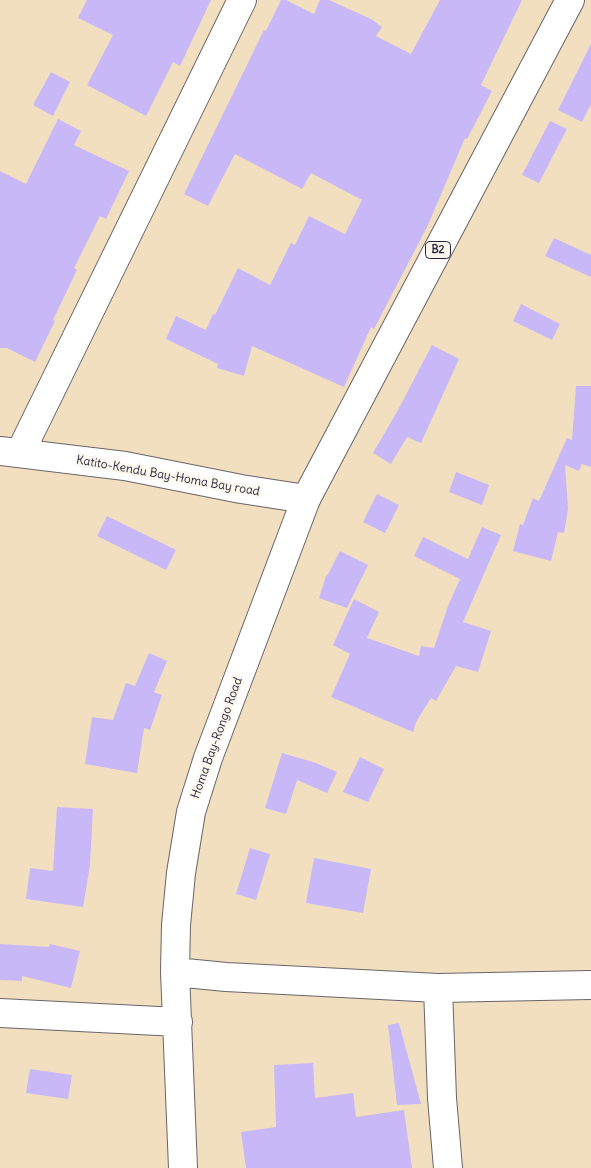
<!DOCTYPE html>
<html>
<head>
<meta charset="utf-8">
<style>
  body { margin:0 }
  canvas { display:block; background:#f1dfbf }
</style>
</head>
<body>
<canvas width="591" height="1168"></canvas>
<script>
const g = document.querySelector('canvas').getContext('2d');
g.lineJoin = 'round';
function fillPath(path, color) { g.fillStyle = color; g.fill(path, 'evenodd'); }
const poly = rows => new Path2D(rows.map(r => 'M' + r).join(''));
function strokePath(path, color, width, dash) { g.strokeStyle = color; g.lineWidth = width; g.lineCap = dash ? 'butt' : 'round'; g.setLineDash(dash || []); g.stroke(path); }
function label(font, color, halo, rows, align = 'center') {
  g.font = font + ' Delius,sans-serif'; g.lineWidth = 4.5; g.setLineDash([]); g.textBaseline = 'middle'; g.strokeStyle = halo; g.fillStyle = color; for (const [text, x, y, turn = 0] of rows) {
    g.save(); g.translate(x, y); g.rotate((+turn || 0) * Math.PI / 180); g.textAlign = isNaN(turn) ? turn : align; if (halo) g.strokeText(text, 0, 0); g.fillText(text, 0, 0); g.restore();
  }
}
const building = poly([
  [87,0,211,0,180,66,173,62,146,116,87,85,113,35,78,18],
  [281,0,286,0,314,14,320,0,329,0,371,19,382,27,376,36,411,54,440,0,522,0,481,85,492,91,467,139,465,138,428,225,374,329,371,327,344,387,252,346,244,376,217,368,218,364,166,339,176,316,206,330,213,314,215,315,238,268,270,285,291,243,295,245,309,216,345,234,362,200,311,173,302,189,235,154,208,206,184,194,264,30,266,31],
  [591,44,591,104,582,122,558,110],
  [51,72,70,82,53,116,33,105],
  [58,119,81,131,74,145,129,171,106,219,100,216,74,268,77,270,53,320,55,321,35,362,7,348,0,348,0,171,26,184],
  [550,121,567,129,539,183,522,175],
  [554,238,591,255,591,277,545,256],
  [521,304,560,324,552,340,513,321],
  [432,345,459,359,421,443,407,437,391,464,373,453,398,410],
  [576,386,591,386,591,467,582,464,579,471,565,465,568,509,564,533,558,532,551,561,513,551,520,524,523,525,533,498,539,501,567,438,572,440],
  [456,472,489,485,482,505,449,492],
  [377,494,399,505,385,533,363,522],
  [107,516,176,550,166,570,97,536],
  [482,527,501,535,463,622,491,631,478,672,456,666,436,701,431,698,416,722,413,732,331,697,350,654,333,645,354,599,379,612,367,638,419,656,421,646,434,648,448,606,460,579,414,556,423,537,468,559],
  [340,551,368,565,347,608,319,598,326,576,327,576],
  [149,653,167,661,154,692,162,695,150,730,144,728,137,773,85,764,92,717,113,720,126,683,135,686],
  [282,753,316,763,337,772,327,793,297,780,286,814,265,808],
  [360,757,384,769,368,802,343,792],
  [57,807,93,809,90,865,83,907,26,899,30,868,53,871],
  [250,848,270,854,256,900,236,894],
  [314,858,371,869,363,913,306,903],
  [0,944,49,947,50,944,80,951,71,988,22,976,22,981,0,980],
  [399,1023,421,1104,397,1105,388,1025],
  [313,1063,315,1098,353,1093,356,1117,404,1110,412,1168,246,1168,241,1132,276,1127,274,1065],
  [30,1069,72,1075,68,1099,26,1093]
]);
const minor = poly([
  [20,453,242,0],
  [175,972,226,977,438,988,591,985],
  [438,988,442,1098,448,1168],
  [0,1013,178,1022],
  [183,1168,175,972,176,925,181,873,191,812,208,758,306,499]
]);
const highway = poly([
  [0,451,125,466,241,489,306,499,570,0]
]);
const shields = [
  [438,250,25]
];
const shieldNames = [
  ["B2",438,250]
];
const streetNames = [
  ["Katito-Kendu Bay-Homa Bay road",168,476,10],
  ["Homa Bay-Rongo Road",217,738,-70]
];
fillPath(building, '#c8b8f8');
strokePath(minor, '#6a6469', 30);
strokePath(highway, '#6a6469', 30);
strokePath(minor, '#fff', 28);
strokePath(highway, '#fff', 28);
for (const [x, y, w] of shields) { const box = new Path2D(); box.roundRect(x - w / 2, y - 8.5, w, 17, 4); g.fillStyle = '#fbf7ec'; g.fill(box); strokePath(box, '#22223b', 1); }
label('bold 11px', '#22223b', null, shieldNames);
label('12px', '#22223b', '#fbf7ec', streetNames);
</script>
</body>
</html>
